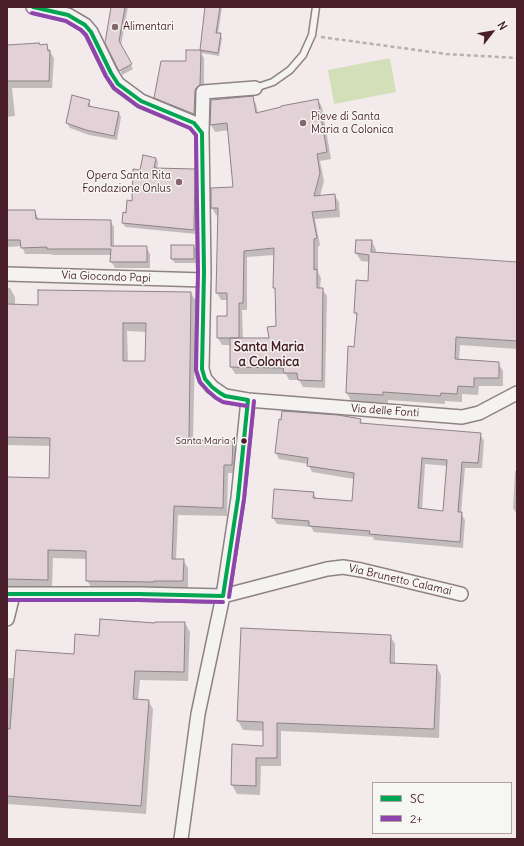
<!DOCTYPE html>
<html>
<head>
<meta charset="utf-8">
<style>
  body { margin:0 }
  #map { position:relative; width:524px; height:846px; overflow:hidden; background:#f3eaec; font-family:Delius,sans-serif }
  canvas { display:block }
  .frame { position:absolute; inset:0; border:8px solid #4a1f2b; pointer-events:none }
  .legend { position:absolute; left:372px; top:782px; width:140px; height:52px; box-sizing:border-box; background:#f6f6f2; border:1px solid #b1a0a2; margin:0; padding:5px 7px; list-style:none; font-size:12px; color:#4a1f2b }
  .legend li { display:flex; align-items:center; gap:8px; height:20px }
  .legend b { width:20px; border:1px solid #b1a0a2 }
  .north { position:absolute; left:472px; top:12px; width:40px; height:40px; -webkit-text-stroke:3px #f6f6f2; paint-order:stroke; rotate:59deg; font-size:11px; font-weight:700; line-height:16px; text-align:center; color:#4a1f2b }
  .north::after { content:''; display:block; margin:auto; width:14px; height:18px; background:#4a1f2b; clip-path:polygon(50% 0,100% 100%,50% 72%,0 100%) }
</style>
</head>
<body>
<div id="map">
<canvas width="524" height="846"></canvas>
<div class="frame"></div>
<ul class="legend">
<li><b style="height:5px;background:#00a651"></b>SC</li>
<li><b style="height:5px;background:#8e44ad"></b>2+</li>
</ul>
<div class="north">N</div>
</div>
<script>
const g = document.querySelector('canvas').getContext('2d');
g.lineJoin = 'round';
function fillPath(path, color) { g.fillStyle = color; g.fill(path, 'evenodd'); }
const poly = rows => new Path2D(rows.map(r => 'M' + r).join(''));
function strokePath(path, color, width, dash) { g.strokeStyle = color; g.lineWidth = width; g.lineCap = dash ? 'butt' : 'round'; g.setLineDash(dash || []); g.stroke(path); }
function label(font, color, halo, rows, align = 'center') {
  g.font = font + ' Delius,sans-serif'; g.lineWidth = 3; g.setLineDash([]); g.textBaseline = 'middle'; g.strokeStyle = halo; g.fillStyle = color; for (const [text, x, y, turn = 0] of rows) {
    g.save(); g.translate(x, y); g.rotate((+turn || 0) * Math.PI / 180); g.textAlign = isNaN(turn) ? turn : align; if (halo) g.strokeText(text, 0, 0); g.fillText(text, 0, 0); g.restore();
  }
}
const green = poly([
  [390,58,396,92,334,104,328,70]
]);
const shadow = poly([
  [112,7,128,7,121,46,133,69,122,75,120,70],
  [206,7,222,7,218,34,220,34,222,38,219,56,201,53,204,58,204,92,198,120,159,105,155,98,187,62,187,51,202,51,201,50],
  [46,45,54,58,52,88,12,88,15,116,7,117,7,46],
  [252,97,256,104,258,113,318,100,322,107,331,159,320,161,324,181,320,196,334,195,339,202,340,217,315,219,320,245,318,247,318,272,321,278,320,289,322,289,327,296,325,388,303,387,299,380,289,380,286,374,235,374,231,367,231,345,222,345,218,338,229,317,228,300,221,300,217,293,219,215,216,215,212,208,212,189,234,188,229,130,215,132,211,125,212,101],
  [275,255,274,288,276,291,277,327,270,339,243,339,242,310,247,310,247,257],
  [89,101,91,107,119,113,121,117,117,140,89,135,70,128,67,123],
  [156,158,158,162,157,169,194,170,196,174,196,234,125,227,123,223,124,214,127,214,133,202,140,172],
  [7,211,35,211,39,220,110,221,114,227,114,247,146,247,150,254,150,268,115,268,111,261,111,255,52,255,51,254,25,254,22,246,7,247],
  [372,241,376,250,376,253,517,263,517,349,460,345,459,360,498,363,503,371,503,386,479,386,478,395,462,394,462,402,445,401,445,404,388,400,388,403,351,401,347,393,355,348,357,317,355,313,369,282,370,262,361,261,356,253],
  [194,246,196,250,196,263,175,263,172,259],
  [7,288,10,288,15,297,15,305,39,306,191,293,196,301,193,441,232,442,237,450,237,473,228,473,227,516,178,515,176,560,183,560,188,568,188,590,92,589,87,580,87,559,53,558,52,588,7,587,7,478,50,479,51,446,7,445],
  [127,331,147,332,146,362,128,362],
  [360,420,362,424,480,434,484,441,482,468,465,468,461,513,465,520,463,548,374,540,373,537,314,532,311,527,277,524,273,518,275,490,313,493,317,499,352,502,354,479,312,472,308,464,279,459,276,453,280,421],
  [425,464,448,466,444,512,422,510],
  [515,471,517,471,517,514,513,508],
  [185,623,190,632,188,681,140,680,138,700,148,700,153,709,146,814,7,804,7,678,15,678,75,655,100,637,156,624],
  [390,636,395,644,395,664,436,666,441,675,439,738,281,731,281,766,261,766,260,795,237,794,232,785,264,747,264,731,243,730,238,721]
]);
const building = poly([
  [111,7,125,7,119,41,132,64,119,71,105,43,111,7],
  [205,7,220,7,216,33,221,33,218,53,200,50,205,7],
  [39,43,40,45,47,44,48,51,50,50,49,81,7,81,7,45,39,43],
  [186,50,201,50,200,85,196,88,195,91,194,114,154,98,161,61,186,61,186,50],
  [72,95,90,100,88,106,119,112,114,136,86,130,66,123,72,95],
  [253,96,256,113,281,107,281,106,318,99,327,152,317,154,320,173,314,196,335,194,336,210,312,212,317,238,314,239,314,270,317,269,317,288,323,288,322,381,298,380,297,373,284,373,283,368,230,367,230,338,269,338,267,327,276,326,275,288,273,288,274,248,244,251,243,303,239,303,239,338,217,338,217,316,227,316,227,293,216,293,218,208,211,208,211,188,233,187,227,123,210,125,211,100,253,96],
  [143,155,156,158,154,168,195,169,194,230,122,223,123,212,126,213,127,200,132,201,133,169,140,170,143,155],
  [7,210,35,210,36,219,111,220,111,246,147,246,147,262,110,262,111,249,47,249,47,247,21,248,20,240,7,240,7,210],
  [356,240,372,240,371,252,517,262,517,341,456,337,455,359,499,362,499,378,474,378,474,387,458,386,457,394,441,393,440,396,383,392,383,395,346,393,348,346,354,347,357,313,354,313,356,280,368,281,369,255,355,253,356,240],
  [171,245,194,245,194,259,171,259,171,245],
  [38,290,191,292,189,440,233,441,232,465,224,465,223,508,174,506,172,559,184,559,183,581,154,581,154,582,86,581,86,551,48,550,48,580,7,579,7,477,49,478,50,438,7,437,7,304,38,305,38,290],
  [123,323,146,323,145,361,123,361,123,323],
  [282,411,338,415,361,419,360,423,481,433,478,463,462,462,458,512,462,512,460,542,369,534,370,531,309,526,309,521,272,518,274,489,314,492,313,498,352,501,354,473,307,466,308,458,275,453,279,419,281,420,282,411],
  [422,458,447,460,443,511,418,508,422,458],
  [100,619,155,623,155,622,185,622,184,672,135,671,133,699,149,700,141,806,7,796,7,729,10,729,16,650,74,654,75,634,99,636,100,619],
  [241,628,391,635,390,663,437,665,434,729,277,723,277,758,256,758,256,786,231,785,232,744,263,746,263,722,237,721,241,628]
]);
const path = poly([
  [321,37,446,54,517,58]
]);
const service = poly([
  [255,88,273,82,290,70,303,55,312,35,316,7]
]);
const minor = poly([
  [33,7,68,15,85,25,91,32,111,73,118,84,141,101,194,123,202,133,204,272,202,369,205,379,212,387,225,396,248,400,462,417,479,413,517,393],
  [202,133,203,92,255,88],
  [7,274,204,280],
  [7,594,139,594,223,596,327,569,343,567,361,570,461,594],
  [7,619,13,595],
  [181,839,198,714,223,596,238,498,248,400]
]);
const bus1 = poly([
  [33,7,68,15,85,25,91,32,111,73,118,84,141,101,194,123,202,133,204,272,202,369,205,379,212,387,220,393,225,396,248,400],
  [7,594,139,594,223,596],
  [223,596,238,498,248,400]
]);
const bus2 = poly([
  [32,13,66,21,81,30,86,35,106,76,114,88,138,106,190,128,196,135,198,272,196,370,200,382,208,391,216,398,223,402,247,406],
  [229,597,244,499,254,401],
  [7,600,139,600,223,602]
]);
const markers = [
  [115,27,4,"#85666f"],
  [303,123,4,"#85666f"],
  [179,182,4,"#85666f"],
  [244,441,3.5,"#4a1f2b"]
];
const busNames = [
  ["Santa Maria 1",236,441]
];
const poiNames = [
  ["Alimentari",123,27],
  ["Pieve di Santa",311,117],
  ["Maria a Colonica",311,130],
  ["Opera Santa Rita",171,176,"right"],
  ["Fondazione Onlus",171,189,"right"]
];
const streetNames = [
  ["Via Giocondo Papi",106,277,2],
  ["Via delle Fonti",385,411,4],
  ["Via Brunetto Calamai",400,580,13]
];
const quarterNames = [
  ["Santa Maria",269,347],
  ["a Colonica",269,362]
];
fillPath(green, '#d3dfb9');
fillPath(shadow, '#0003');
fillPath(building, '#e2d2d7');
strokePath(building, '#8e8285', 1);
strokePath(service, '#8e8285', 9);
strokePath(minor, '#8e8285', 16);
strokePath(path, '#b6b0b0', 2.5, [4, 3]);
strokePath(service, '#f5f3f2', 6);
strokePath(minor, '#f5f3f2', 13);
strokePath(bus1, '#00a651', 4);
strokePath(bus2, '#8e44ad', 4);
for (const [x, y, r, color] of markers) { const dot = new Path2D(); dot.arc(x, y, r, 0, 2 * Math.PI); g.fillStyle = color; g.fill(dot); strokePath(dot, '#f6f6f2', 1.5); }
label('10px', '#4a1f2b', '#f6f6f2', busNames, 'right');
label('11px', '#4a1f2b', '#f6f6f2', poiNames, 'left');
label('11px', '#4a1f2b', '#f6f6f2', streetNames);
label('bold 13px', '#4a1f2b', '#f6f6f2', quarterNames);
</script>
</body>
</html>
